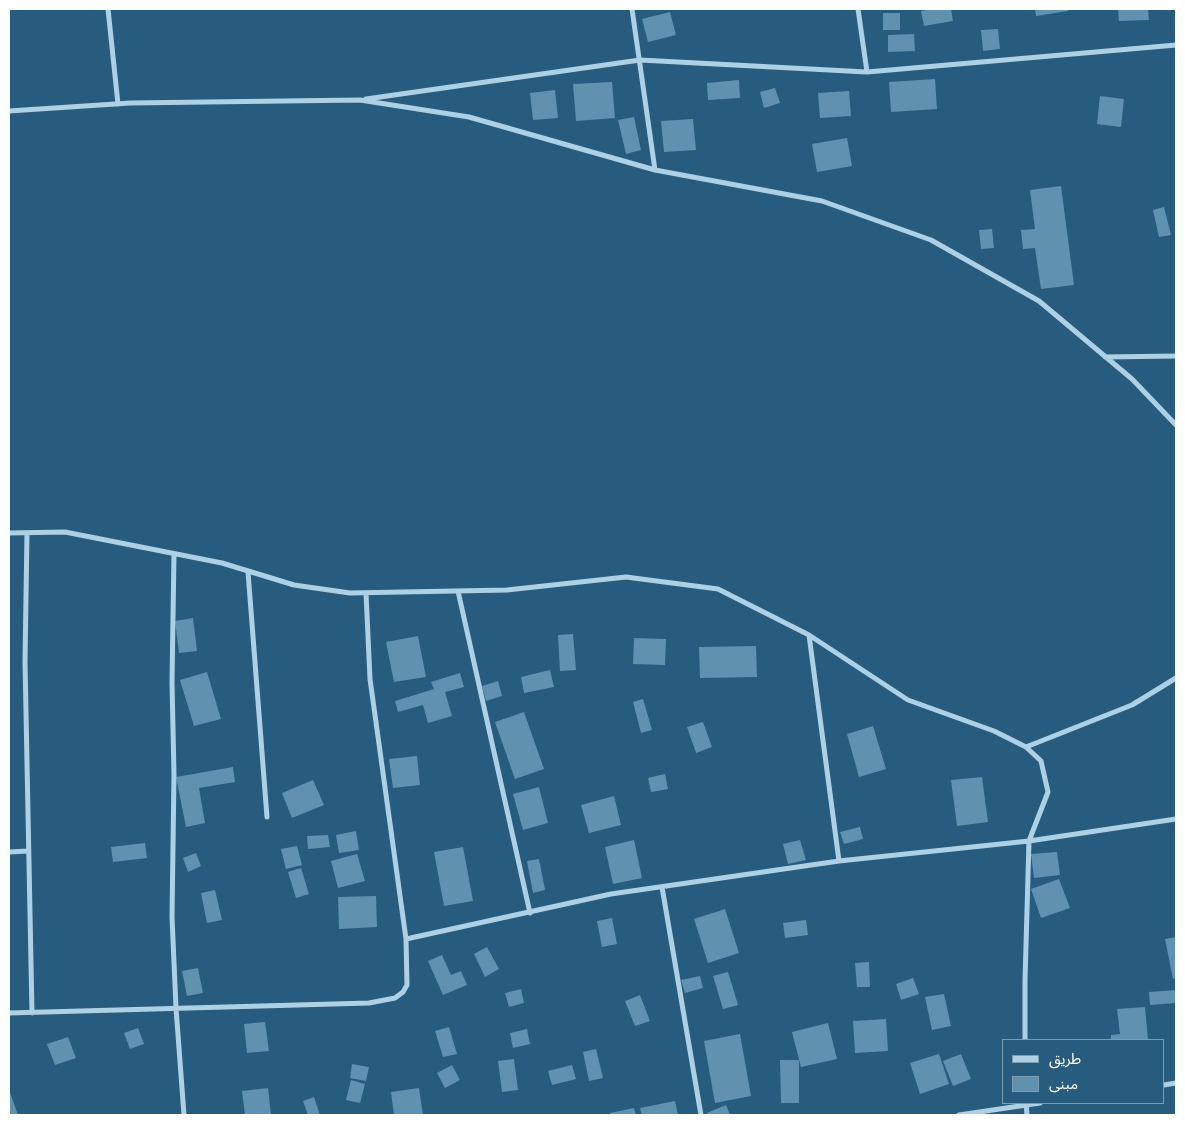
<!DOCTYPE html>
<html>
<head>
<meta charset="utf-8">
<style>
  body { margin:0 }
  #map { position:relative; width:1185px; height:1124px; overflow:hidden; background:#275c7e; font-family:Overpass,"Noto Sans Arabic",sans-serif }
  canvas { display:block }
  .frame { position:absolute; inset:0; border:10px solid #fff; pointer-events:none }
  .legend { position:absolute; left:1002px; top:1039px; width:162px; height:65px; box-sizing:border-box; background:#275c7e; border:1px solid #7d9db2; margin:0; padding:6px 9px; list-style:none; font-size:15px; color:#fff }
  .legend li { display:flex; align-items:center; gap:10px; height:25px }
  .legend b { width:25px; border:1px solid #7d9db2 }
</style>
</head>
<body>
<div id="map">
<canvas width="1185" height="1124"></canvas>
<div class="frame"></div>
<ul class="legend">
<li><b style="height:6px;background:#aed0e5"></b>طريق</li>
<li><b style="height:14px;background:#6091af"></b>مبنى</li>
</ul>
</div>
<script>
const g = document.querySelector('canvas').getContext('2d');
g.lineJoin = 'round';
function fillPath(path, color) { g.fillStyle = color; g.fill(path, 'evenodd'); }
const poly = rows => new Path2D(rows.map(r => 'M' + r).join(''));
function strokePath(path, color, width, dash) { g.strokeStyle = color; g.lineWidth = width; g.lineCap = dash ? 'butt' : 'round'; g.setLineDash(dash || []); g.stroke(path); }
const building = poly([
  [933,9,951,9,953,21,924,26,921,11],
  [1035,9,1068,9,1068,11,1036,16],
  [1118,9,1148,9,1149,20,1119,21],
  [670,12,676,35,648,42,642,19],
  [883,13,900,13,900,30,883,30],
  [998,29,1000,49,983,51,981,30],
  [914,34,915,51,888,52,888,35],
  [935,79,937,109,891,112,889,82],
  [739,80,740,98,708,100,707,83],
  [612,82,615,118,576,121,573,84],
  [775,88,780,103,764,108,760,92],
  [555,90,558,118,533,120,530,93],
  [849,91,851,116,820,118,818,93],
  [1100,96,1124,99,1121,127,1097,124],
  [634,117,641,150,626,154,618,120],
  [693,119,696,150,664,152,661,121],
  [847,138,852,166,817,172,812,144],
  [1061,186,1074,285,1041,289,1035,248,1023,249,1021,230,1035,229,1030,190],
  [1164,207,1171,235,1159,237,1153,210],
  [992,229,994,248,981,249,979,230],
  [193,618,197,651,179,653,175,621],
  [573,634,576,670,560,671,558,635],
  [418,636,426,677,394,682,386,642],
  [634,638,666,639,665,665,633,664],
  [756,646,757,677,700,678,699,647],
  [550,670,554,687,524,693,521,677],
  [207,672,221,719,194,726,180,680],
  [460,673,464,687,445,692,452,716,428,723,423,705,398,712,395,701,434,689,431,682],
  [498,681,502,696,486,701,482,686],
  [643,699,652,730,641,733,633,702],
  [524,712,544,769,515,779,495,722],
  [703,722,712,747,696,753,687,727],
  [873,726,886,769,859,777,847,734],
  [417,756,420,785,393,788,389,759],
  [233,767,235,782,199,788,205,823,186,827,176,777],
  [665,774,668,789,651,792,648,778],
  [982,777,988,822,957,826,951,780],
  [313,780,324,805,292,818,282,793],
  [539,787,548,823,523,830,513,794],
  [614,796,621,825,589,833,581,805],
  [860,827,863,839,844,844,840,832],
  [356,831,359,850,339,853,336,835],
  [328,835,330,847,308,849,307,836],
  [634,840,642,878,613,884,605,847],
  [800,840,806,860,788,864,783,844],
  [145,843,147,858,113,862,111,847],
  [297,846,302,865,286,869,281,849],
  [463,847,473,901,444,906,434,852],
  [1057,852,1060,875,1034,878,1031,854],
  [196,853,201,866,188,872,183,858],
  [357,854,365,881,338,888,331,861],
  [539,859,545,890,533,893,527,861],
  [301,868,309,894,296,898,288,872],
  [1059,879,1070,908,1041,918,1031,889],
  [215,890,222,920,207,923,201,893],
  [376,896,377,927,339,929,338,897],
  [725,909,739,953,708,963,694,919],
  [612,918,617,944,602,947,597,921],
  [806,920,808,935,785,938,783,923],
  [1176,937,1176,978,1173,979,1165,939],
  [487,947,499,969,485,977,474,954],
  [442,955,451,975,461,971,467,985,443,995,428,961],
  [869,962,870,987,857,987,855,963],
  [198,968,203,993,187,996,182,971],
  [728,972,738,1005,723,1009,713,976],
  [700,976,703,988,685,993,681,980],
  [913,978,919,994,901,1000,896,984],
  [521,989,524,1003,509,1007,505,993],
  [1176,990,1176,1003,1150,1005,1149,992],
  [944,994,951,1026,932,1030,925,997],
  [640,995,650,1021,635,1026,625,1001],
  [1145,1007,1148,1040,1111,1040,1111,1035,1120,1034,1117,1009],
  [886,1019,888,1051,855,1053,853,1021],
  [265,1022,269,1051,247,1053,244,1024],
  [828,1023,837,1059,801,1067,792,1032],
  [449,1027,457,1054,443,1057,435,1031],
  [138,1028,144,1044,130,1049,124,1033],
  [527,1029,530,1044,513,1048,510,1033],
  [740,1034,751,1096,715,1103,704,1041],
  [68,1037,76,1058,55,1065,47,1044],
  [596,1049,603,1078,589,1081,583,1052],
  [939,1054,949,1084,920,1094,910,1063],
  [961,1054,971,1079,953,1086,943,1061],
  [514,1059,518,1090,502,1092,498,1061],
  [780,1060,799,1060,799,1103,781,1103],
  [352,1064,369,1067,366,1081,350,1078],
  [452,1065,460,1080,445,1088,437,1073],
  [572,1065,576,1079,552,1085,548,1071],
  [351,1080,365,1084,360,1103,346,1100],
  [268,1088,271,1115,245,1115,242,1091],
  [419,1088,423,1115,394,1115,391,1092],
  [9,1090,18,1115,9,1115],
  [314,1097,320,1115,308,1115,303,1101],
  [675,1101,678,1115,642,1115,640,1108],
  [726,1105,730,1115,708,1115,707,1113],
  [634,1108,636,1115,610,1115,610,1113]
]);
const minor = poly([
  [108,9,118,104],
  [632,9,655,170],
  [858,9,867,72],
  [366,99,640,60,867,72,1176,45],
  [9,111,130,103,360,100,469,117,655,170,822,201,931,240,1039,301,1132,379,1176,425],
  [1105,357,1176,356],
  [9,533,65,532,222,563,294,585,350,593,507,590,626,577,718,589,809,635,908,700,994,731,1026,747,1041,761,1048,792,1029,841,1025,980,1025,1040],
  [27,533,25,662,32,1013],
  [174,554,172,682,174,775,172,917,176,1008,184,1115],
  [248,572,267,817],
  [458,591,530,913],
  [809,635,839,861],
  [1026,747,1132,705,1176,678],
  [9,852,28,851],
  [662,887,701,1115],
  [406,939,611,894,839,861,1029,841,1176,819],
  [9,1013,369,1003,395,998,403,992,407,985,406,939,370,679,366,593],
  [1164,1085,1176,1083],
  [1026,1103,1027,1115],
  [959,1115,1040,1103]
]);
fillPath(building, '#6091af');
strokePath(minor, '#aed0e5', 5);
</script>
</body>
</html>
